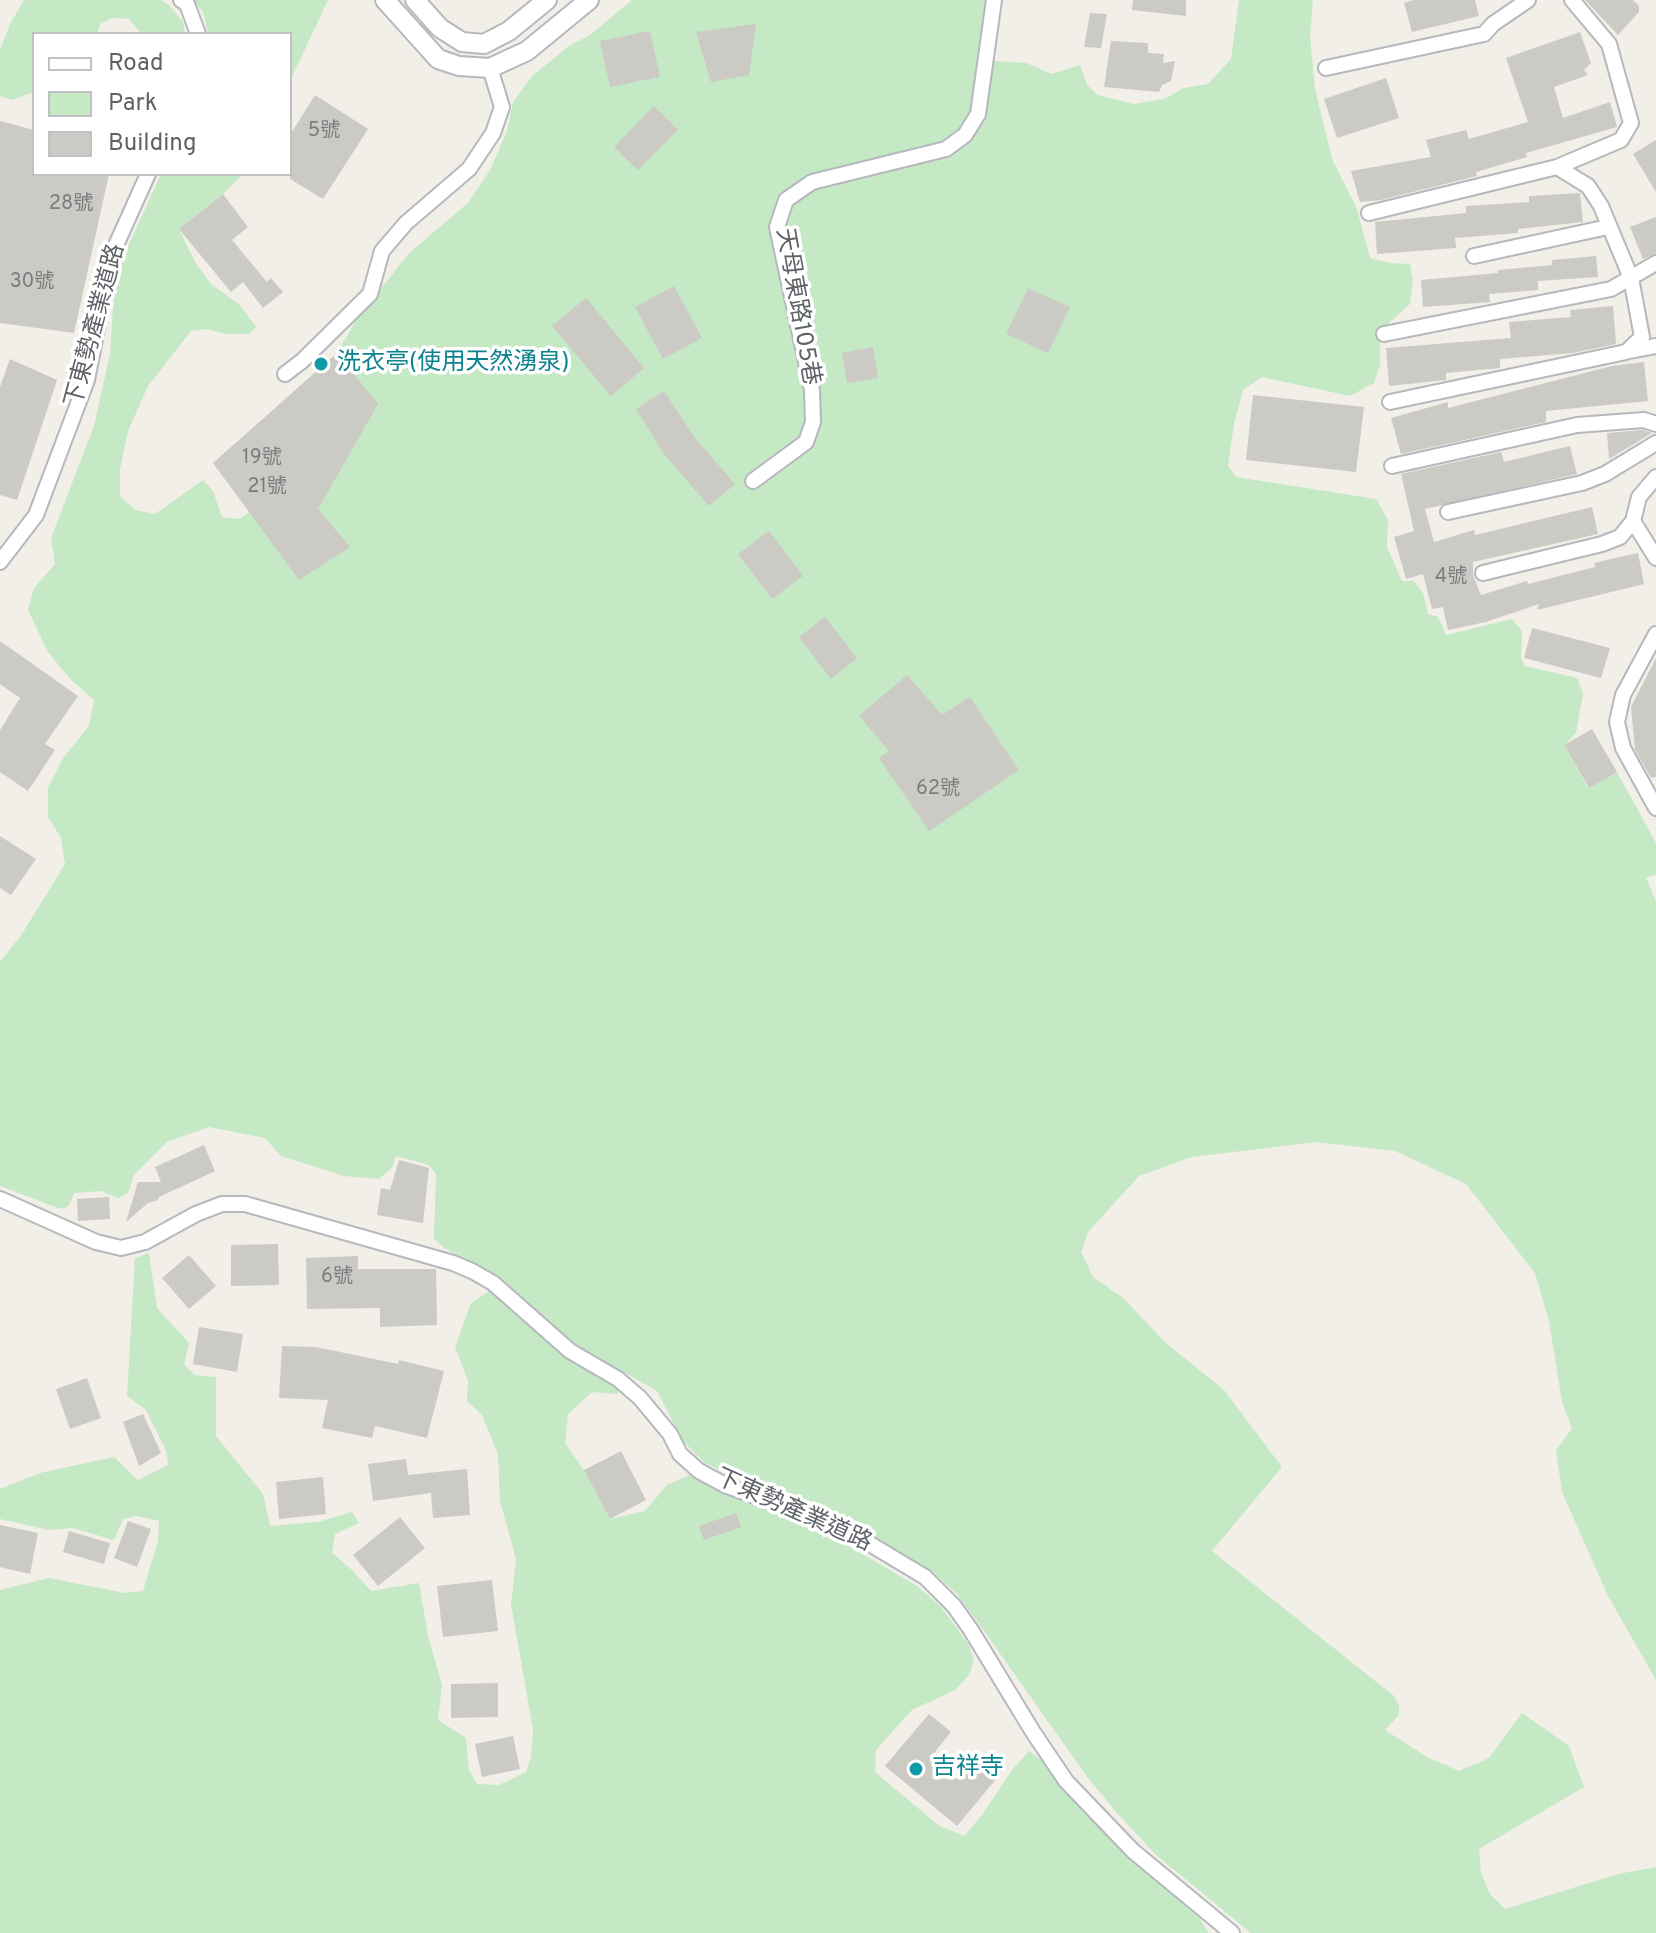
<!DOCTYPE html>
<html>
<head>
<meta charset="utf-8">
<style>
  body { margin:0 }
  #map { position:relative; width:1656px; height:1933px; overflow:hidden; background:#f1efe8; font-family:Overpass,sans-serif }
  canvas { display:block }
  .legend { position:absolute; left:32px; top:32px; width:260px; height:144px; box-sizing:border-box; background:#fff; border:2px solid #bfc1c3; margin:0; padding:10px 14px; list-style:none; font-size:24px; color:#5f6368 }
  .legend li { display:flex; align-items:center; gap:16px; height:40px }
  .legend b { width:40px; border:2px solid #bfc1c3 }
</style>
</head>
<body>
<div id="map">
<canvas width="1656" height="1933"></canvas>
<ul class="legend">
<li><b style="height:10px;background:#fff"></b>Road</li>
<li><b style="height:22px;background:#c5e8c5"></b>Park</li>
<li><b style="height:22px;background:#cccac5"></b>Building</li>
</ul>
</div>
<script>
const g = document.querySelector('canvas').getContext('2d');
g.lineJoin = 'round';
function fillPath(path, color) { g.fillStyle = color; g.fill(path, 'evenodd'); }
const poly = rows => new Path2D(rows.map(r => 'M' + r).join(''));
function strokePath(path, color, width, dash) { g.strokeStyle = color; g.lineWidth = width; g.lineCap = dash ? 'butt' : 'round'; g.setLineDash(dash || []); g.stroke(path); }
function label(font, color, halo, rows, align = 'center') {
  g.font = font + ' Overpass,"Noto Sans TC",sans-serif'; g.lineWidth = 7; g.setLineDash([]); g.textBaseline = 'middle'; g.strokeStyle = halo; g.fillStyle = color; for (const [text, x, y, turn = 0] of rows) {
    g.save(); g.translate(x, y); g.rotate((+turn || 0) * Math.PI / 180); g.textAlign = isNaN(turn) ? turn : align; if (halo) g.strokeText(text, 0, 0); g.fillText(text, 0, 0); g.restore();
  }
}
const green = poly([
  [24,0,161,0,170,6,183,22,185,34,142,34,129,19,113,18,100,24,97,34,34,34,34,92,11,100,0,96,0,50,10,24],
  [192,0,328,0,290,81,290,34,208,34,203,11],
  [632,0,987,0,979,43,980,60,1026,63,1052,74,1080,65,1087,85,1098,95,1134,104,1164,99,1184,88,1208,84,1231,59,1239,0,1313,0,1310,36,1315,89,1332,159,1357,209,1370,258,1390,263,1410,264,1413,281,1410,304,1389,323,1380,342,1380,365,1374,383,1350,396,1262,377,1243,390,1234,424,1228,466,1236,477,1376,499,1388,520,1387,547,1402,581,1414,581,1423,593,1428,614,1438,617,1446,635,1512,619,1522,631,1521,658,1525,666,1577,678,1583,693,1576,733,1564,745,1588,788,1617,772,1656,843,1656,874,1646,878,1656,901,1656,1680,1608,1596,1562,1492,1556,1451,1572,1428,1562,1402,1549,1321,1535,1273,1466,1184,1395,1151,1316,1142,1192,1157,1139,1176,1088,1232,1081,1252,1093,1277,1123,1298,1166,1343,1224,1390,1282,1467,1212,1551,1394,1696,1399,1706,1399,1715,1385,1730,1427,1757,1459,1771,1489,1758,1522,1713,1569,1746,1584,1787,1479,1849,1481,1873,1490,1894,1505,1909,1618,1874,1656,1867,1656,1933,1251,1933,1156,1855,1117,1813,1088,1778,977,1621,956,1593,933,1572,836,1520,783,1496,738,1479,705,1463,683,1441,657,1391,571,1342,499,1280,443,1247,434,1238,436,1174,429,1165,396,1156,392,1168,379,1179,344,1176,281,1156,265,1138,209,1127,167,1142,134,1175,128,1193,118,1198,101,1191,74,1193,69,1205,65,1208,58,1208,0,1186,0,962,22,934,65,864,61,838,48,817,48,787,64,757,89,726,94,700,71,680,48,652,28,610,34,588,55,564,51,538,94,426,110,354,115,275,161,174,243,174,223,194,179,229,195,262,211,284,240,305,256,327,250,334,225,334,207,329,191,331,148,386,128,431,120,469,120,496,135,510,155,514,203,480,213,491,222,517,239,519,250,512,318,509,337,353,356,320,409,253,468,203,490,170,507,131,513,102,532,76,569,46,590,35],
  [149,1253,157,1308,189,1343,184,1365,195,1375,216,1377,216,1436,263,1494,270,1526,318,1522,352,1512,359,1523,335,1534,332,1553,352,1570,371,1591,419,1583,428,1636,442,1685,438,1720,466,1738,469,1770,477,1784,499,1785,526,1772,531,1757,533,1730,511,1604,516,1559,500,1501,498,1454,482,1415,467,1401,468,1381,455,1347,471,1303,489,1291,501,1294,620,1385,617,1394,592,1392,568,1414,565,1443,584,1470,610,1519,645,1511,667,1485,692,1474,757,1504,813,1525,917,1586,941,1607,969,1645,974,1661,969,1675,955,1690,912,1710,876,1750,875,1772,938,1825,964,1836,982,1815,1012,1770,1029,1751,1047,1764,1088,1815,1200,1919,1209,1933,0,1933,0,1590,49,1578,125,1593,143,1591,158,1541,159,1521,136,1516,123,1519,114,1540,72,1528,49,1530,0,1519,0,1489,40,1473,114,1457,138,1480,168,1465,166,1450,146,1410,127,1396,135,1258]
]);
const building = poly([
  [1133,0,1186,0,1186,16,1132,10],
  [1413,0,1475,0,1479,16,1412,32,1404,3],
  [1585,0,1633,0,1639,6,1639,12,1618,35],
  [1090,13,1107,14,1101,48,1084,47],
  [756,24,749,75,711,82,696,32],
  [650,31,660,77,610,87,600,41],
  [1580,32,1591,63,1584,70,1588,75,1554,87,1563,118,1610,102,1617,127,1526,153,1527,157,1476,172,1477,176,1381,200,1360,202,1351,171,1431,157,1426,140,1466,130,1469,139,1528,122,1506,58],
  [1111,41,1148,43,1148,53,1164,54,1163,63,1175,61,1171,81,1162,85,1159,92,1104,87],
  [1386,78,1399,118,1337,138,1324,99],
  [315,95,368,129,323,199,290,179,290,135],
  [654,106,678,130,638,170,614,147],
  [0,121,34,130,34,174,109,174,74,333,0,323],
  [1656,140,1656,192,1633,154],
  [1580,193,1583,222,1518,229,1518,233,1455,238,1456,248,1377,254,1375,222,1466,213,1466,206,1529,202,1529,196],
  [223,194,248,227,232,240,267,282,271,278,283,292,263,308,243,282,231,292,179,229],
  [1656,217,1656,253,1643,259,1630,227],
  [1596,256,1598,277,1538,281,1538,290,1489,294,1490,302,1423,307,1421,280,1498,273,1498,270,1552,265,1552,260],
  [674,286,702,338,663,359,635,307],
  [1028,288,1070,307,1048,353,1006,334],
  [586,298,644,368,611,396,552,326],
  [1613,306,1616,344,1573,353,1500,359,1500,368,1446,373,1446,380,1389,386,1386,348,1511,338,1509,322,1571,317,1570,310],
  [873,347,878,378,847,383,842,353],
  [337,353,378,404,318,509,350,547,299,580,213,463],
  [10,359,57,380,17,500,0,495,0,387],
  [1644,362,1648,401,1546,411,1546,422,1401,454,1391,418,1448,402,1448,408,1612,366],
  [664,391,695,438,735,484,709,506,664,454,636,409],
  [1253,395,1364,407,1356,472,1246,460],
  [1643,430,1652,433,1609,459,1607,433],
  [1570,446,1577,474,1425,509,1434,542,1474,530,1475,535,1592,507,1598,534,1473,562,1473,575,1481,595,1527,581,1528,584,1595,567,1594,563,1638,553,1644,584,1537,610,1539,604,1486,622,1448,630,1443,607,1432,609,1423,574,1406,579,1394,537,1414,531,1401,474,1501,452,1504,462],
  [769,531,803,576,772,599,738,554],
  [825,617,857,658,831,679,799,637],
  [1532,628,1610,648,1601,678,1524,658],
  [0,641,78,696,45,744,55,750,28,791,0,772,0,730,20,698,0,684],
  [1656,658,1656,777,1651,778,1635,750,1631,707],
  [907,675,942,715,970,697,1019,770,929,831,879,758,889,751,859,716],
  [1592,729,1617,772,1589,788,1564,745],
  [0,836,36,859,11,895,0,888],
  [204,1145,215,1171,159,1197,158,1200,148,1203,126,1222,138,1182,161,1182,155,1167],
  [399,1160,429,1168,423,1223,377,1215,381,1188,390,1190],
  [109,1197,110,1219,78,1221,77,1199],
  [278,1244,279,1285,231,1286,231,1245],
  [189,1255,216,1286,189,1309,162,1278],
  [358,1256,358,1269,436,1269,437,1325,380,1327,380,1308,307,1309,306,1258],
  [199,1327,243,1334,237,1372,193,1364],
  [282,1346,316,1347,398,1364,399,1360,444,1371,427,1438,375,1426,372,1438,322,1428,328,1400,279,1398],
  [87,1378,101,1418,70,1429,56,1389],
  [143,1414,161,1453,139,1466,123,1422],
  [621,1451,646,1500,610,1519,584,1470],
  [406,1459,408,1475,467,1469,470,1515,433,1518,431,1493,373,1501,368,1464],
  [323,1477,326,1514,279,1519,276,1482],
  [736,1513,741,1527,704,1540,699,1526],
  [400,1517,425,1548,378,1586,353,1555],
  [128,1521,151,1529,137,1567,114,1558],
  [0,1525,38,1533,30,1574,0,1567],
  [69,1531,110,1543,104,1564,63,1552],
  [492,1580,498,1631,443,1637,437,1586],
  [498,1683,498,1717,451,1718,451,1684],
  [929,1714,951,1732,930,1758,956,1779,977,1752,1002,1772,957,1826,885,1766],
  [513,1736,520,1769,482,1777,475,1744]
]);
const minor = poly([
  [181,0,187,4,198,34],
  [1326,68,1484,34,1493,24,1528,0],
  [1369,213,1557,167,1621,140,1631,123,1609,44,1572,0],
  [1474,256,1608,227],
  [1384,334,1611,289,1656,263],
  [1629,351,1656,346],
  [285,374,302,361,370,294,382,251,406,223,469,169,493,133,502,107,490,68],
  [1390,402,1626,352,1642,337,1631,278,1601,206,1588,186,1557,167],
  [1392,466,1577,425,1644,420,1656,424],
  [1656,477,1639,497,1633,521,1656,558],
  [753,481,806,442,813,422,812,390,777,227,786,200,812,182,946,149,965,135,978,114,994,0],
  [1448,512,1582,483,1605,474,1656,443],
  [0,562,36,515,87,380,112,254,148,174],
  [1483,573,1602,544,1620,537,1633,521],
  [1656,634,1623,695,1617,722,1623,748,1656,808],
  [0,1199,96,1242,121,1248,145,1242,196,1214,222,1204,245,1204,453,1263,472,1271,493,1283,570,1351,618,1379,640,1398,670,1434,680,1454,699,1471,727,1486,805,1514,860,1538,925,1577,954,1606,971,1630,1033,1732,1066,1781,1133,1851,1232,1933]
]);
const tertiary = poly([
  [385,0,438,59,459,66,490,68,527,51,589,0],
  [415,0,440,28,462,42,484,44,509,31,547,0]
]);
const markers = [
  [321,364,8,"#0f9aa8"],
  [916,1769,8,"#0f9aa8"]
];
const numberNames = [
  ["5號",324,132],
  ["28號",71,205],
  ["30號",32,283],
  ["19號",262,459],
  ["21號",267,488],
  ["4號",1451,578],
  ["62號",938,790],
  ["6號",337,1278]
];
const streetNames = [
  ["天母東路105巷",796,307,80],
  ["下東勢產業道路",97,326,-75],
  ["下東勢產業道路",793,1512,24]
];
const cultureNames = [
  ["洗衣亭(使用天然湧泉)",337,364],
  ["吉祥寺",932,1769]
];
fillPath(green, '#c5e8c5');
fillPath(building, '#cccac5');
strokePath(minor, '#b5b8bc', 18);
strokePath(tertiary, '#b5b8bc', 22);
strokePath(minor, '#fff', 14);
strokePath(tertiary, '#fff', 18);
for (const [x, y, r, color] of markers) { const dot = new Path2D(); dot.arc(x, y, r, 0, 2 * Math.PI); g.fillStyle = color; g.fill(dot); strokePath(dot, '#fff', 3); }
label('20px', '#7a7d7f', null, numberNames);
label('24px', '#5f6368', '#fff', streetNames);
label('24px', '#0d838f', '#fff', cultureNames, 'left');
</script>
</body>
</html>
